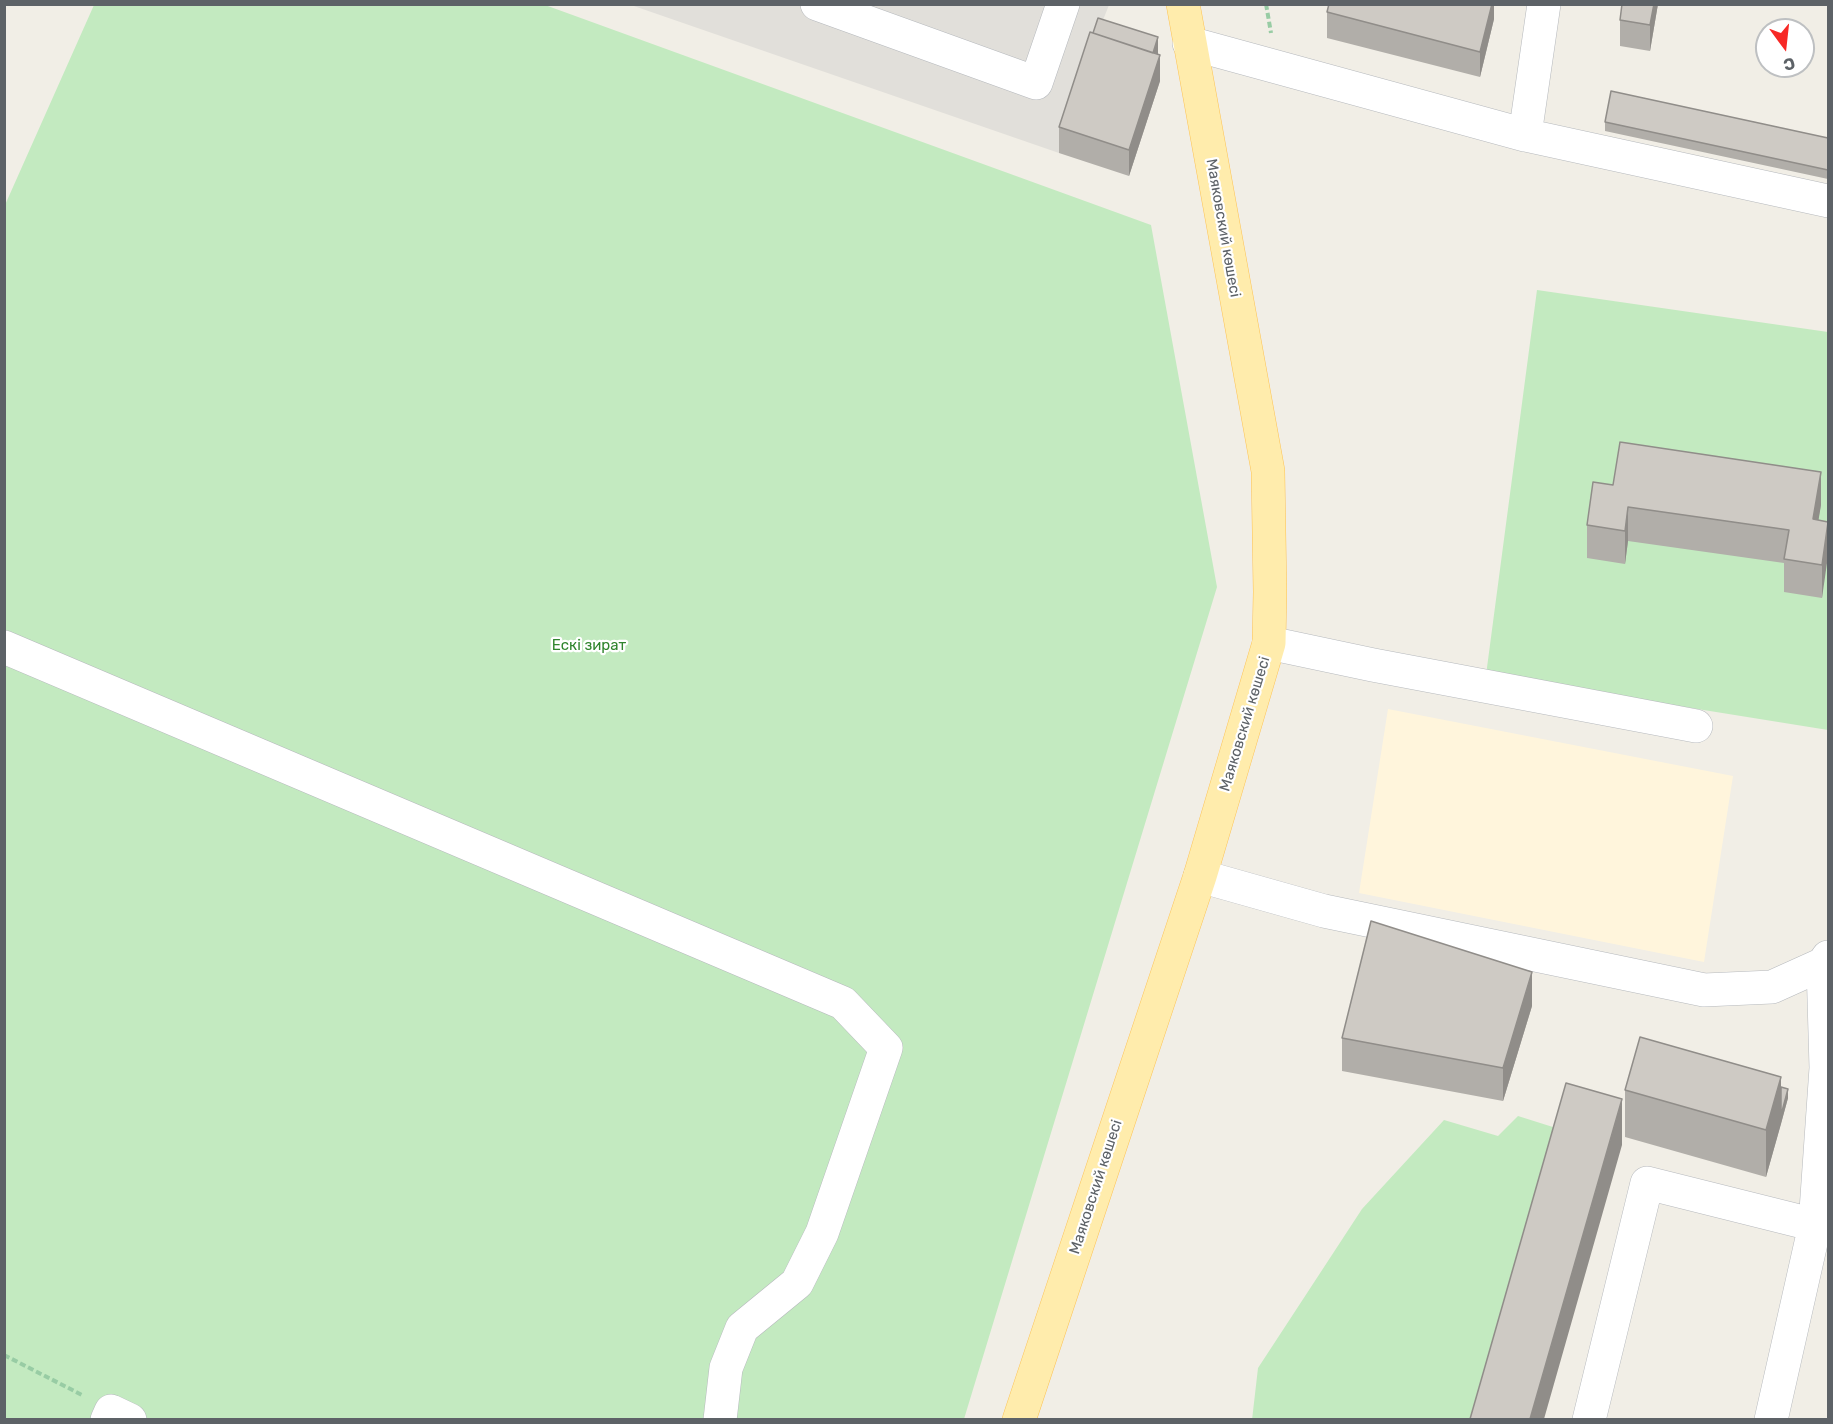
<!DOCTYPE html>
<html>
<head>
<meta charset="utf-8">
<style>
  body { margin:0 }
  #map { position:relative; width:1833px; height:1424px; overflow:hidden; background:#f1eee6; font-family:Rubik,sans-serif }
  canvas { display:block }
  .frame { position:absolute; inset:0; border:6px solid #5d6267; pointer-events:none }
  .north { position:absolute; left:1755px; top:18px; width:60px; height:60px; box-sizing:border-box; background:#fff; border:2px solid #bec0c2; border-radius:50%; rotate:165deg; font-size:16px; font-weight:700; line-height:24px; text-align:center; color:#5d6267 }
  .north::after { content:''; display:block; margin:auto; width:21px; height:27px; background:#f72825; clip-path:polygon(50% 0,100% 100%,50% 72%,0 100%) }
</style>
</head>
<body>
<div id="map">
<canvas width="1833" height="1424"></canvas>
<div class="frame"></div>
<div class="north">С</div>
</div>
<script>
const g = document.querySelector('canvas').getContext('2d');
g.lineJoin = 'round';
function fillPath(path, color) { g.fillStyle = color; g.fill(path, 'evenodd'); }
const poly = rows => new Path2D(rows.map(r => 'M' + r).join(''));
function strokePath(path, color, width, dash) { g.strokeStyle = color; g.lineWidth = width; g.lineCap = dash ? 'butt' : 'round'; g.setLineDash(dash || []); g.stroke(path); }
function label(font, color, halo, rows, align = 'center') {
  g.font = font + ' Rubik,sans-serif'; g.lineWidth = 4.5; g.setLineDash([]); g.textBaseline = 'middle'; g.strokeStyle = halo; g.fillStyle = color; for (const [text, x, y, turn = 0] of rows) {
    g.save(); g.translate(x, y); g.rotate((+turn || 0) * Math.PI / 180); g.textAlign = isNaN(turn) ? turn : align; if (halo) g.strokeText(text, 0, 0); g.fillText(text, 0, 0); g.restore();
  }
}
const commercial = poly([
  [1388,709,1733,776,1704,962,1359,893]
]);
const industrial = poly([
  [631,5,1109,5,1097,35,1059,153]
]);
const green = poly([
  [94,5,545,5,1151,225,1217,587,964,1419,5,1420,5,205],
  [1537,290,1828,332,1828,730,1486,675],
  [1518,1116,1556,1128,1473,1419,1252,1420,1258,1368,1362,1209,1444,1120,1498,1136]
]);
const path = poly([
  [1266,4,1271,33],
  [4,1355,84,1396]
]);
const minor = poly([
  [817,4,1036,83,1063,4],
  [1189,43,1525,135,1544,4],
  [1525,135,1828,201],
  [1269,643,1373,665,1696,726],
  [4,647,843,1003,886,1048,822,1233,797,1283,742,1328,726,1368,720,1420],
  [1200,876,1324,911,1704,990,1772,987,1823,964,1828,957],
  [107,1420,111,1411,130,1420],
  [1589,1420,1647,1183,1815,1225],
  [1771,1420,1815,1225,1826,1068,1823,964]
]);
const major = poly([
  [1019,1420,1200,876,1269,643,1270,592,1268,471,1183,4]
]);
const wall = poly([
  [1494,4,1494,19,1480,77,1327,38,1327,12],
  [1658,4,1650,51,1620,46,1620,20],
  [1158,54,1160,81,1129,176,1059,153,1059,127],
  [1605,122,1828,138,1828,179,1605,131],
  [1613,485,1821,505,1818,520,1828,522,1822,598,1784,592,1784,563,1628,541,1625,564,1587,558,1587,525],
  [1532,1006,1503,1101,1342,1071,1342,1038],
  [1781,1087,1788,1098,1766,1177,1625,1137,1625,1090]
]);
const shadedWall = poly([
  [1492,4,1494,4,1494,19,1480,77,1480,52],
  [1654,4,1658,4,1650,51,1650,25],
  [1158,37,1158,55,1151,60],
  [1160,55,1160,81,1129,176,1129,150],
  [1821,472,1821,505,1813,553,1813,519],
  [1628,507,1628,541,1625,564,1625,531],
  [1828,522,1828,556,1822,598,1822,565],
  [1532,972,1532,1006,1503,1101,1503,1068],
  [1781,1077,1781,1124,1766,1177,1766,1130],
  [1788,1089,1788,1098,1781,1124,1781,1115],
  [1622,1099,1622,1145,1544,1419,1530,1419]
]);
const building = poly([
  [1329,4,1492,4,1480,52,1327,12,1329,4],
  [1622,4,1654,4,1650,25,1620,20,1622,4],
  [1098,18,1158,37,1153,53,1093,33,1098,18],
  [1090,32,1160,55,1129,150,1059,127,1090,32],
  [1611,91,1828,138,1828,170,1605,122,1611,91],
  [1620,442,1821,472,1813,519,1828,522,1822,565,1784,559,1789,530,1628,507,1625,531,1587,525,1593,482,1613,485,1620,442],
  [1371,921,1532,972,1503,1068,1342,1038,1371,921],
  [1640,1037,1781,1077,1766,1130,1625,1090,1640,1037],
  [1566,1083,1622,1099,1530,1419,1470,1419,1566,1083],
  [1781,1087,1788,1089,1781,1115,1781,1087]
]);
const streetNames = [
  ["Маяковский көшесі",1223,228,80],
  ["Маяковский көшесі",1245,724,-73],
  ["Маяковский көшесі",1096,1187,-72]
];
const parkNames = [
  ["Ескі зират",589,646]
];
fillPath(commercial, '#fff5dc');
fillPath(industrial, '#e1dfda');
fillPath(green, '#c3eac0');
strokePath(minor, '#b6b9bd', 34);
strokePath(major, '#fdc253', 34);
strokePath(path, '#98cca4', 4, [6, 3]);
strokePath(minor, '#fff', 33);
strokePath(major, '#ffecac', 33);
fillPath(wall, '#b1aea9');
fillPath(shadedWall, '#908d89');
fillPath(building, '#cecac4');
strokePath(building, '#908d89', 1.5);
label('15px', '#5d6267', '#fff', streetNames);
label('15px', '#30852e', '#fff', parkNames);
</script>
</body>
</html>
